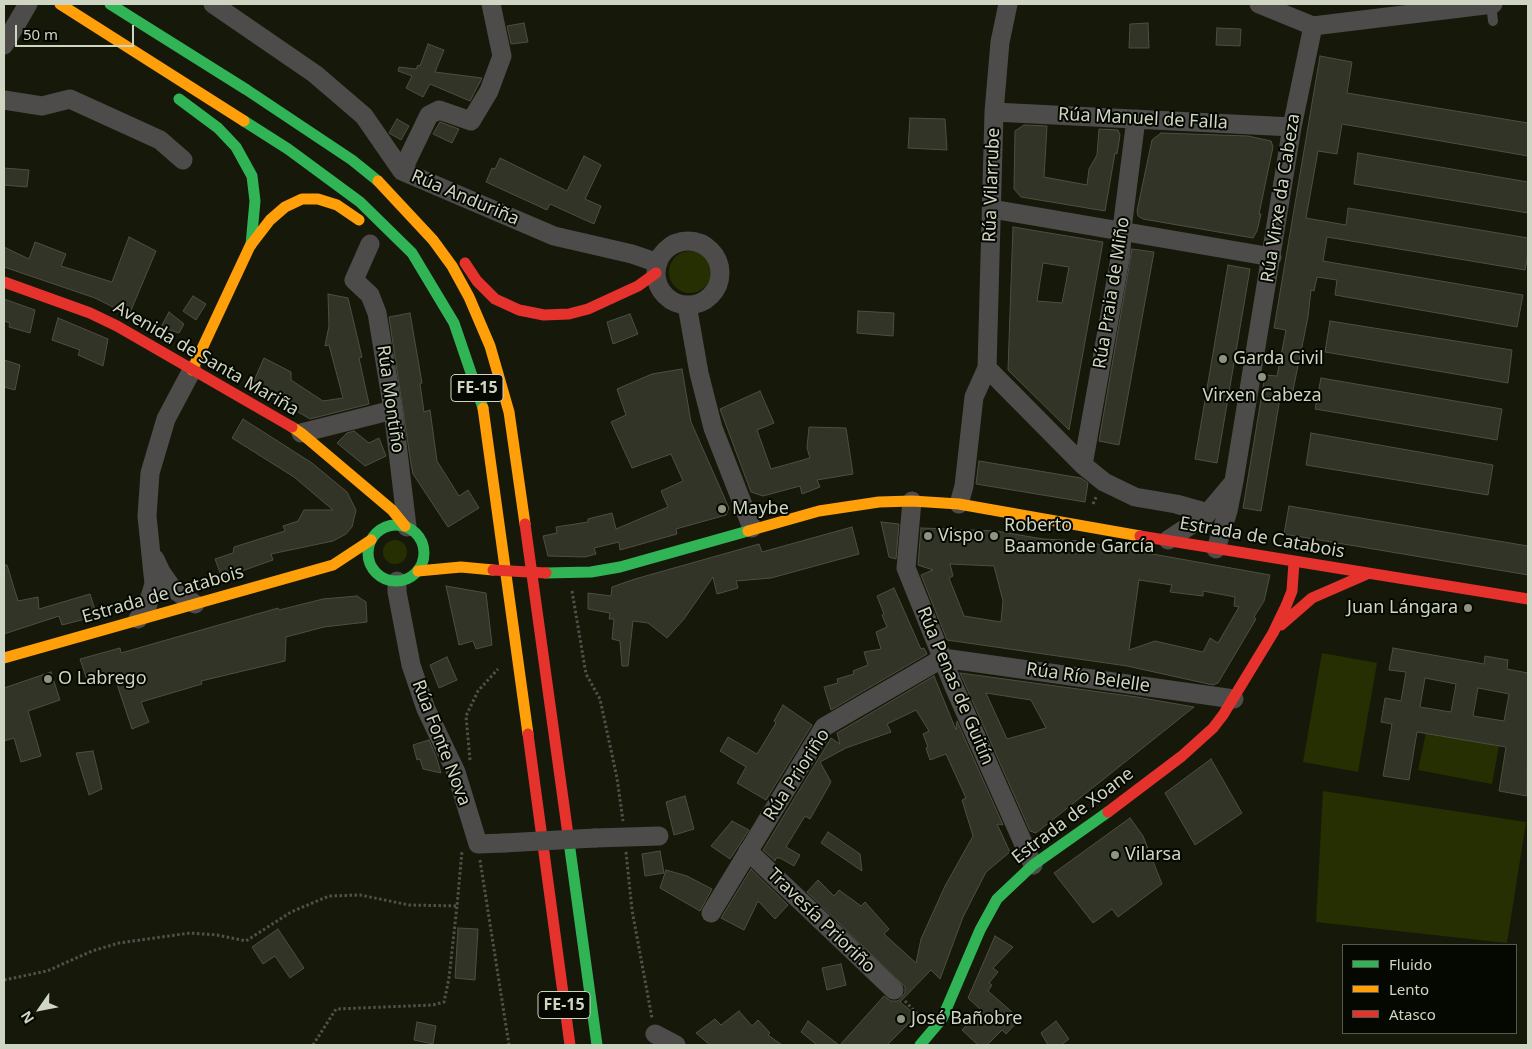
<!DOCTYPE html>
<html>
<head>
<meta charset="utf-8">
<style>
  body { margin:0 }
  #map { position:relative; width:1532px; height:1049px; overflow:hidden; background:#161909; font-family:"Noto Sans",sans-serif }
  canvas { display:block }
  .frame { position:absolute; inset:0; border:5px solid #cfd5c3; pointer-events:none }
  .legend { position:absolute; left:1342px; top:944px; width:175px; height:90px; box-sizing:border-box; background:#050801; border:1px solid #565a4f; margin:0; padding:6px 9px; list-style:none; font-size:15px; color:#cfd5c3 }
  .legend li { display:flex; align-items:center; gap:10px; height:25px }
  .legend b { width:25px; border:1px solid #565a4f }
  .north { position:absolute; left:15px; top:984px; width:50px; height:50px; -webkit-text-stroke:4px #050801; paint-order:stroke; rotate:237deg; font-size:14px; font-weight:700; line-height:20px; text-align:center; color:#cfd5c3 }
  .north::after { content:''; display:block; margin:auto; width:18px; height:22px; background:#cfd5c3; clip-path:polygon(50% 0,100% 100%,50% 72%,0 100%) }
  .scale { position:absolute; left:15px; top:25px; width:119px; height:22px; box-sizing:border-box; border:2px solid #cfd5c3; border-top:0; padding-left:6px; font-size:15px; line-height:18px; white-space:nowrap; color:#cfd5c3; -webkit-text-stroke:4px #050801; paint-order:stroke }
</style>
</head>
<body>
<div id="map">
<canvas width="1532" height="1049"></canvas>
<div class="frame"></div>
<ul class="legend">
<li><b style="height:6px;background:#30b455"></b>Fluido</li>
<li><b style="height:6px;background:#ff9f0a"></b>Lento</li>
<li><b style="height:6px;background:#e5322d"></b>Atasco</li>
</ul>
<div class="north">N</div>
<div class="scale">50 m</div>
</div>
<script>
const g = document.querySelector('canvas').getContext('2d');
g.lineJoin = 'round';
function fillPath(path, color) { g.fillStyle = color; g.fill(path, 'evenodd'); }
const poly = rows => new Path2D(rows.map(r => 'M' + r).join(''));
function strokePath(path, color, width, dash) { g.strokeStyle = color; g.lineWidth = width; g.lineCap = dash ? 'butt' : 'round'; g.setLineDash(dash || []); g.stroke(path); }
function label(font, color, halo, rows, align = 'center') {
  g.font = font + ' "Noto Sans",sans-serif'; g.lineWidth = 4; g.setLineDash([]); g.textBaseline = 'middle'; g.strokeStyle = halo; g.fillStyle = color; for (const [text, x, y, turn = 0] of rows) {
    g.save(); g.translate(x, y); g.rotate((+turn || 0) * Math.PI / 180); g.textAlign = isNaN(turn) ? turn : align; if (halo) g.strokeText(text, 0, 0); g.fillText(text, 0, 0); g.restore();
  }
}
const green = poly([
  '669 272a21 21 0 1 1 42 0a21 21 0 1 1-42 0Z',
  '383 552a12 12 0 1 1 24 0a12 12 0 1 1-24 0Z',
  [1322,653,1377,663,1358,772,1303,762],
  [1426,733,1499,746,1492,784,1418,770],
  [1323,791,1526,822,1507,943,1316,922]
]);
const building = poly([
  [524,23,528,42,511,44,507,26,524,23],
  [1148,23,1149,48,1129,48,1130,24,1148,23],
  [1217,28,1241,29,1240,46,1216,45,1217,28],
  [428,44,444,50,435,72,482,78,470,101,430,84,423,97,406,88,412,76,398,71,399,67,416,69,418,65,420,66,428,44],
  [1320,56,1352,62,1347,93,1528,123,1528,156,1342,124,1337,154,1318,151,1306,218,1346,225,1348,208,1528,238,1528,254,1525,270,1327,237,1323,261,1523,295,1517,327,1335,295,1337,280,1317,277,1314,291,1311,290,1308,317,1291,400,1280,398,1261,511,1243,508,1265,375,1277,376,1286,330,1274,328,1320,56],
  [910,118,945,119,947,150,908,148,910,118],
  [397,119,409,126,401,140,389,133,397,119],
  [440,122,459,129,452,143,433,134,440,122],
  [1024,125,1047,126,1044,177,1087,185,1089,169,1097,155,1099,129,1118,130,1120,135,1117,154,1115,153,1105,211,1021,197,1014,189,1015,131,1024,125],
  [1161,133,1248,136,1271,141,1273,147,1259,214,1261,214,1257,231,1253,238,1143,219,1138,216,1137,211,1152,140,1161,133],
  [1358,153,1528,182,1528,213,1354,184,1358,153],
  [584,156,601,165,585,199,601,206,594,224,550,204,547,210,486,182,492,168,495,169,500,158,567,191,584,156],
  [4,168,29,170,27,187,4,185,4,168],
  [1013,227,1103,242,1069,430,1008,370,1013,227],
  [1043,263,1069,267,1062,303,1037,301,1043,263],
  [129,237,156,251,129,315,95,298,4,267,4,247,29,259,35,242,66,254,61,266,112,282,129,237],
  [1132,249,1154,252,1119,445,1099,441,1132,249],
  [1228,265,1250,269,1217,463,1195,459,1228,265],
  [328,294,348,298,362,357,359,358,369,404,310,419,252,385,264,358,291,372,291,380,323,401,343,398,329,345,325,346,329,326,328,294],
  [193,296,206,304,196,320,183,311,193,296],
  [4,299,35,310,30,333,9,327,10,323,4,321,4,299],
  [858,311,894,313,893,336,857,333,858,311],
  [169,312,184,324,179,333,161,327,169,312],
  [410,313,422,383,420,384,424,412,430,410,437,461,459,496,468,490,479,508,448,527,413,474,411,464,389,317,410,313],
  [630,314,638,334,613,344,607,322,630,314],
  [58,318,108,339,103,366,78,355,80,350,52,340,58,318],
  [1330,321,1512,350,1508,383,1325,352,1330,321],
  [4,360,20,365,15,390,4,387,4,360],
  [682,369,691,422,729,508,726,515,676,529,677,534,620,550,619,542,594,548,596,554,585,557,548,556,543,536,557,533,556,527,588,522,588,519,612,513,616,529,668,507,661,491,683,481,671,454,632,468,611,422,626,415,617,389,652,374,682,369],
  [1321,378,1502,409,1497,440,1315,409,1321,378],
  [760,391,774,423,757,430,771,469,810,458,807,448,809,427,846,428,853,474,817,480,820,487,802,494,800,486,763,496,751,492,720,409,760,391],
  [243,419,312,463,347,492,356,510,352,527,346,534,333,541,271,554,273,560,222,578,215,559,233,553,234,547,285,531,283,526,298,521,304,510,333,510,294,477,232,438,243,419],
  [354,431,369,443,379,438,386,456,365,466,337,443,347,433,354,431],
  [1311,433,1493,465,1488,495,1306,465,1311,433],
  [979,461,1081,478,1088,483,1085,502,976,484,979,461],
  [1289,506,1528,546,1528,575,1284,534,1289,506],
  [881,522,899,524,896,559,889,557,881,522],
  [852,527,859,554,771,578,736,581,738,588,717,594,713,577,684,619,667,638,648,623,633,621,628,666,622,666,620,641,612,639,614,619,609,619,610,613,588,609,588,593,611,596,612,587,635,579,759,544,762,552,852,527],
  [921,528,996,531,1043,539,1080,541,1270,575,1264,601,1254,617,1256,619,1218,683,1213,685,1127,666,947,640,921,575,933,570,918,565,921,528],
  [950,564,994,566,1003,601,1001,622,964,616,949,578,953,576,950,564],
  [1139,580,1172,585,1170,592,1203,596,1203,591,1235,597,1234,606,1239,607,1218,643,1210,638,1203,652,1155,641,1129,650,1139,580],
  [4,565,7,565,18,601,38,597,39,609,90,594,97,616,62,625,59,616,4,634,4,565],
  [446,586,486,593,492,645,476,649,473,641,459,645,446,586],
  [894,588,921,649,924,648,927,654,831,710,824,687,838,683,837,679,854,674,853,671,868,665,864,652,881,649,876,632,887,627,882,615,884,614,877,596,894,588],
  [357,596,366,602,367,622,324,627,286,637,285,661,201,681,202,684,141,702,149,722,132,729,114,675,88,683,80,659,120,648,121,653,278,608,279,610,323,599,357,596],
  [1393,648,1484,664,1485,656,1508,660,1507,669,1528,673,1527,796,1499,791,1506,747,1417,732,1409,780,1383,776,1392,724,1381,722,1385,698,1401,701,1406,672,1389,670,1393,648],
  [1425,678,1456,684,1451,712,1420,707,1425,678],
  [1478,688,1509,694,1504,721,1473,716,1478,688],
  [447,657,457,680,439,688,430,665,447,657],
  [51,672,60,700,28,711,41,756,21,762,14,738,4,741,4,688,51,672],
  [960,673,1137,697,1194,707,1036,833,1030,831,960,673],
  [986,693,1031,700,1046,728,1007,739,986,693],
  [934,676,956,730,957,721,1003,825,997,824,1010,852,986,872,963,917,940,979,931,970,900,1002,911,1011,912,1020,887,1045,840,1045,884,996,891,1001,898,1001,905,993,905,987,807,892,818,880,834,896,839,890,861,906,865,902,889,929,884,934,916,963,921,939,945,886,973,836,962,800,966,798,946,754,930,760,926,748,928,747,923,734,929,731,916,710,887,724,891,732,846,748,820,762,831,782,810,819,805,816,786,847,800,855,794,866,780,858,776,858,775,861,763,850,831,738,840,744,837,733,934,676],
  [783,705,812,725,766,800,737,783,746,767,720,751,728,737,757,754,776,723,774,721,783,705],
  [429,740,436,756,441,773,423,769,420,759,417,760,413,745,429,740],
  [93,751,102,789,89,795,76,753,93,751],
  [1211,759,1242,813,1195,845,1165,793,1211,759],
  [685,796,694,829,674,835,666,802,685,796],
  [1130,818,1143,836,1162,884,1118,917,1112,909,1093,923,1054,873,1130,818],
  [732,821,749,830,730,859,711,846,732,821],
  [828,832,860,854,862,871,821,843,828,832],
  [660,851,664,873,645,876,642,854,660,851],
  [751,869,788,905,775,919,758,901,744,930,721,918,751,869],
  [666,870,687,876,712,889,700,911,660,888,666,870],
  [458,928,478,929,475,980,455,978,458,928],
  [278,929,304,968,290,978,275,956,263,964,252,947,278,929],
  [995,936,1013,947,993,968,998,972,989,983,992,985,988,991,1020,1019,1006,1034,1002,1030,987,1045,978,1045,962,1030,981,1010,968,998,995,936],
  [841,964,846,985,827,990,822,968,841,964],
  [739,1011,752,1026,758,1020,770,1033,768,1035,782,1045,710,1045,696,1033,715,1019,721,1025,739,1011],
  [808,1021,817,1028,839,1045,817,1045,801,1032,808,1021],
  [1056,1021,1069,1039,1061,1045,1048,1045,1041,1033,1056,1021],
  [417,1022,436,1026,433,1044,414,1040,417,1022]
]);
const path = poly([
  [1093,504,1097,495],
  [572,591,586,674,600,699,617,778,623,821],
  [470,760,466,716,478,691,498,669],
  [626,852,632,910,652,1018],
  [480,860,509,1045],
  [4,980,47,971,92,951,119,943,190,933,217,935,246,941,291,912,329,896,360,895,409,905,457,906,462,851],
  [905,1001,918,1015],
  [313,1045,336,1009,433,1005,444,1002,449,978,457,906]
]);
const lane = poly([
  [1491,4,1493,21]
]);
const street = poly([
  [213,4,315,74,364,116,402,171,554,236,632,254,658,263],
  [1259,4,1313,26],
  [4,45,28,4],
  [4,100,42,106,70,99,160,140,183,160],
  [994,112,1292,127],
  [402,171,429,115,439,110,471,121,489,91,502,56,491,4],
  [992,209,1272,257],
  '656 273a32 32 0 1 1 64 0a32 32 0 1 1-64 0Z',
  [370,244,354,280,370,295,377,313,393,410,407,527],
  [687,305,699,373,713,428,752,528],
  [987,368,1083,465,1104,482,1135,497,1176,504,1201,511,1206,515],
  [301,433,393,410],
  [1083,465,1121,253,1122,229,1136,119],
  [912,501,906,568,954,687,1033,865],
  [959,504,964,486,974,397,987,368,994,112,1000,42,1008,4],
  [1168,540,1206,515,1232,484],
  [1216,549,1228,511,1234,481,1292,127,1313,26,1493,4],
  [155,559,161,572,173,589,195,604],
  [397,581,397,592,411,665,426,709,456,772,478,844,504,843],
  [138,619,147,607,154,584,147,516,150,473,166,419,192,370],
  [943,658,1234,699],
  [595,838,659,836],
  [748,851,894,990],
  [711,913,824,727,943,658],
  [655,1034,676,1045]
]);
const fast = poly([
  [110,4,247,90,352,160,378,181],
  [179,99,218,128,236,147,252,176,255,201,251,245],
  [244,121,288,149,360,202,412,253,454,323,483,408],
  '368 553a28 28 0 1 1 56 0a28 28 0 1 1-56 0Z',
  [546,573,591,572,620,567,748,531],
  [569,842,597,1045],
  [920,1045,942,1019,980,930,997,899,1033,865,1108,812]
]);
const slow = poly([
  [60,4,244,121],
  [378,181,433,240,452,266,469,297,490,346,509,412,525,524],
  [192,370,250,246,270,220,285,207,302,199,318,199,337,205,359,220],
  [483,408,528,734],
  [292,427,301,433,392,510,405,526],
  [748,531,819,511,879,502,912,501,959,504,1140,536],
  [418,571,461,567,493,570],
  [4,658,333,565,371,540]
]);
const jam = poly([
  [465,263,477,281,495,299,519,310,544,315,569,314,588,309,638,286,656,273],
  [4,282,90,313,117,326,292,427],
  [525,524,569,842],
  [1140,536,1528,599],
  [1281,625,1312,598,1367,574],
  [528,734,570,1045],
  [1108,812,1182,756,1213,728,1223,715,1273,633,1286,606,1292,591,1294,562]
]);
const streetBridge = poly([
  [504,843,595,838]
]);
const jamBridge = poly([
  [493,570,546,573]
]);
const markers = [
  [1223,359,5,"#8e9382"],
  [1262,377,5,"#8e9382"],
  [722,509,5,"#8e9382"],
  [928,536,5,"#8e9382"],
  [994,536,5,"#8e9382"],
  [1468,608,5,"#8e9382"],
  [48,679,5,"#8e9382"],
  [1115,855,5,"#8e9382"],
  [901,1019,5,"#8e9382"]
];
const shields = [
  [477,388,52],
  [564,1005,52]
];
const shieldNames = [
  ["FE-15",477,388],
  ["FE-15",564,1005]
];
const streetNames = [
  ["Rúa Manuel de Falla",1143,119,3],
  ["Rúa Vilarrube",992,185,-88],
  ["Rúa Anduriña",465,198,23],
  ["Rúa Virxe da Cabeza",1281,198,-81],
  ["Rúa Praia de Miño",1112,293,-81],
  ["Avenida de Santa Mariña",206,359,30],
  ["Rúa Montiño",390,399,82],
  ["Estrada de Catabois",1262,538,10],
  ["Estrada de Catabois",163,595,-16],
  ["Rúa Río Belelle",1088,678,8],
  ["Rúa Penas de Guitín",955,686,67],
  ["Rúa Fonte Nova",441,743,69],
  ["Rúa Prioriño",797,775,-57],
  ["Estrada de Xoane",1073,816,-37],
  ["Travesía Prioriño",821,921,44]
];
const poiNames = [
  ["Garda Civil",1233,359],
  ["Virxen Cabeza",1262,396,"center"],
  ["Maybe",732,509],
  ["Roberto",1004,526],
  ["Baamonde García",1004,547],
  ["Vispo",938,536],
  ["Juan Lángara",1458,608,"right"],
  ["O Labrego",58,679],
  ["Vilarsa",1125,855],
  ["José Bañobre",911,1019]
];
fillPath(green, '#262f01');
fillPath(building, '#313426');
strokePath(building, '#4c4f42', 1);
strokePath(path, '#52504d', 3, [2.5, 2.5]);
strokePath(lane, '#4e4c4b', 10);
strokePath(street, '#4e4c4b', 19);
strokePath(fast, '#30b455', 11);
strokePath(slow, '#ff9f0a', 11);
strokePath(jam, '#e5322d', 11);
strokePath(streetBridge, '#4e4c4b', 19);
strokePath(jamBridge, '#e5322d', 11);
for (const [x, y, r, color] of markers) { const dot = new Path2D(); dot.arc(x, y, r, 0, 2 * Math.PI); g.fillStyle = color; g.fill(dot); strokePath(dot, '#050801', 2); }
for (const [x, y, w] of shields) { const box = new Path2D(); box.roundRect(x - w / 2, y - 13.5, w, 27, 4); g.fillStyle = '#050801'; g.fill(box); strokePath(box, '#cfd5c3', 1); }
label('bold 16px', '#cfd5c3', null, shieldNames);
label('18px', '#cfd5c3', '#050801', streetNames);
label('18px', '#cfd5c3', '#050801', poiNames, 'left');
</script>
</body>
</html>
